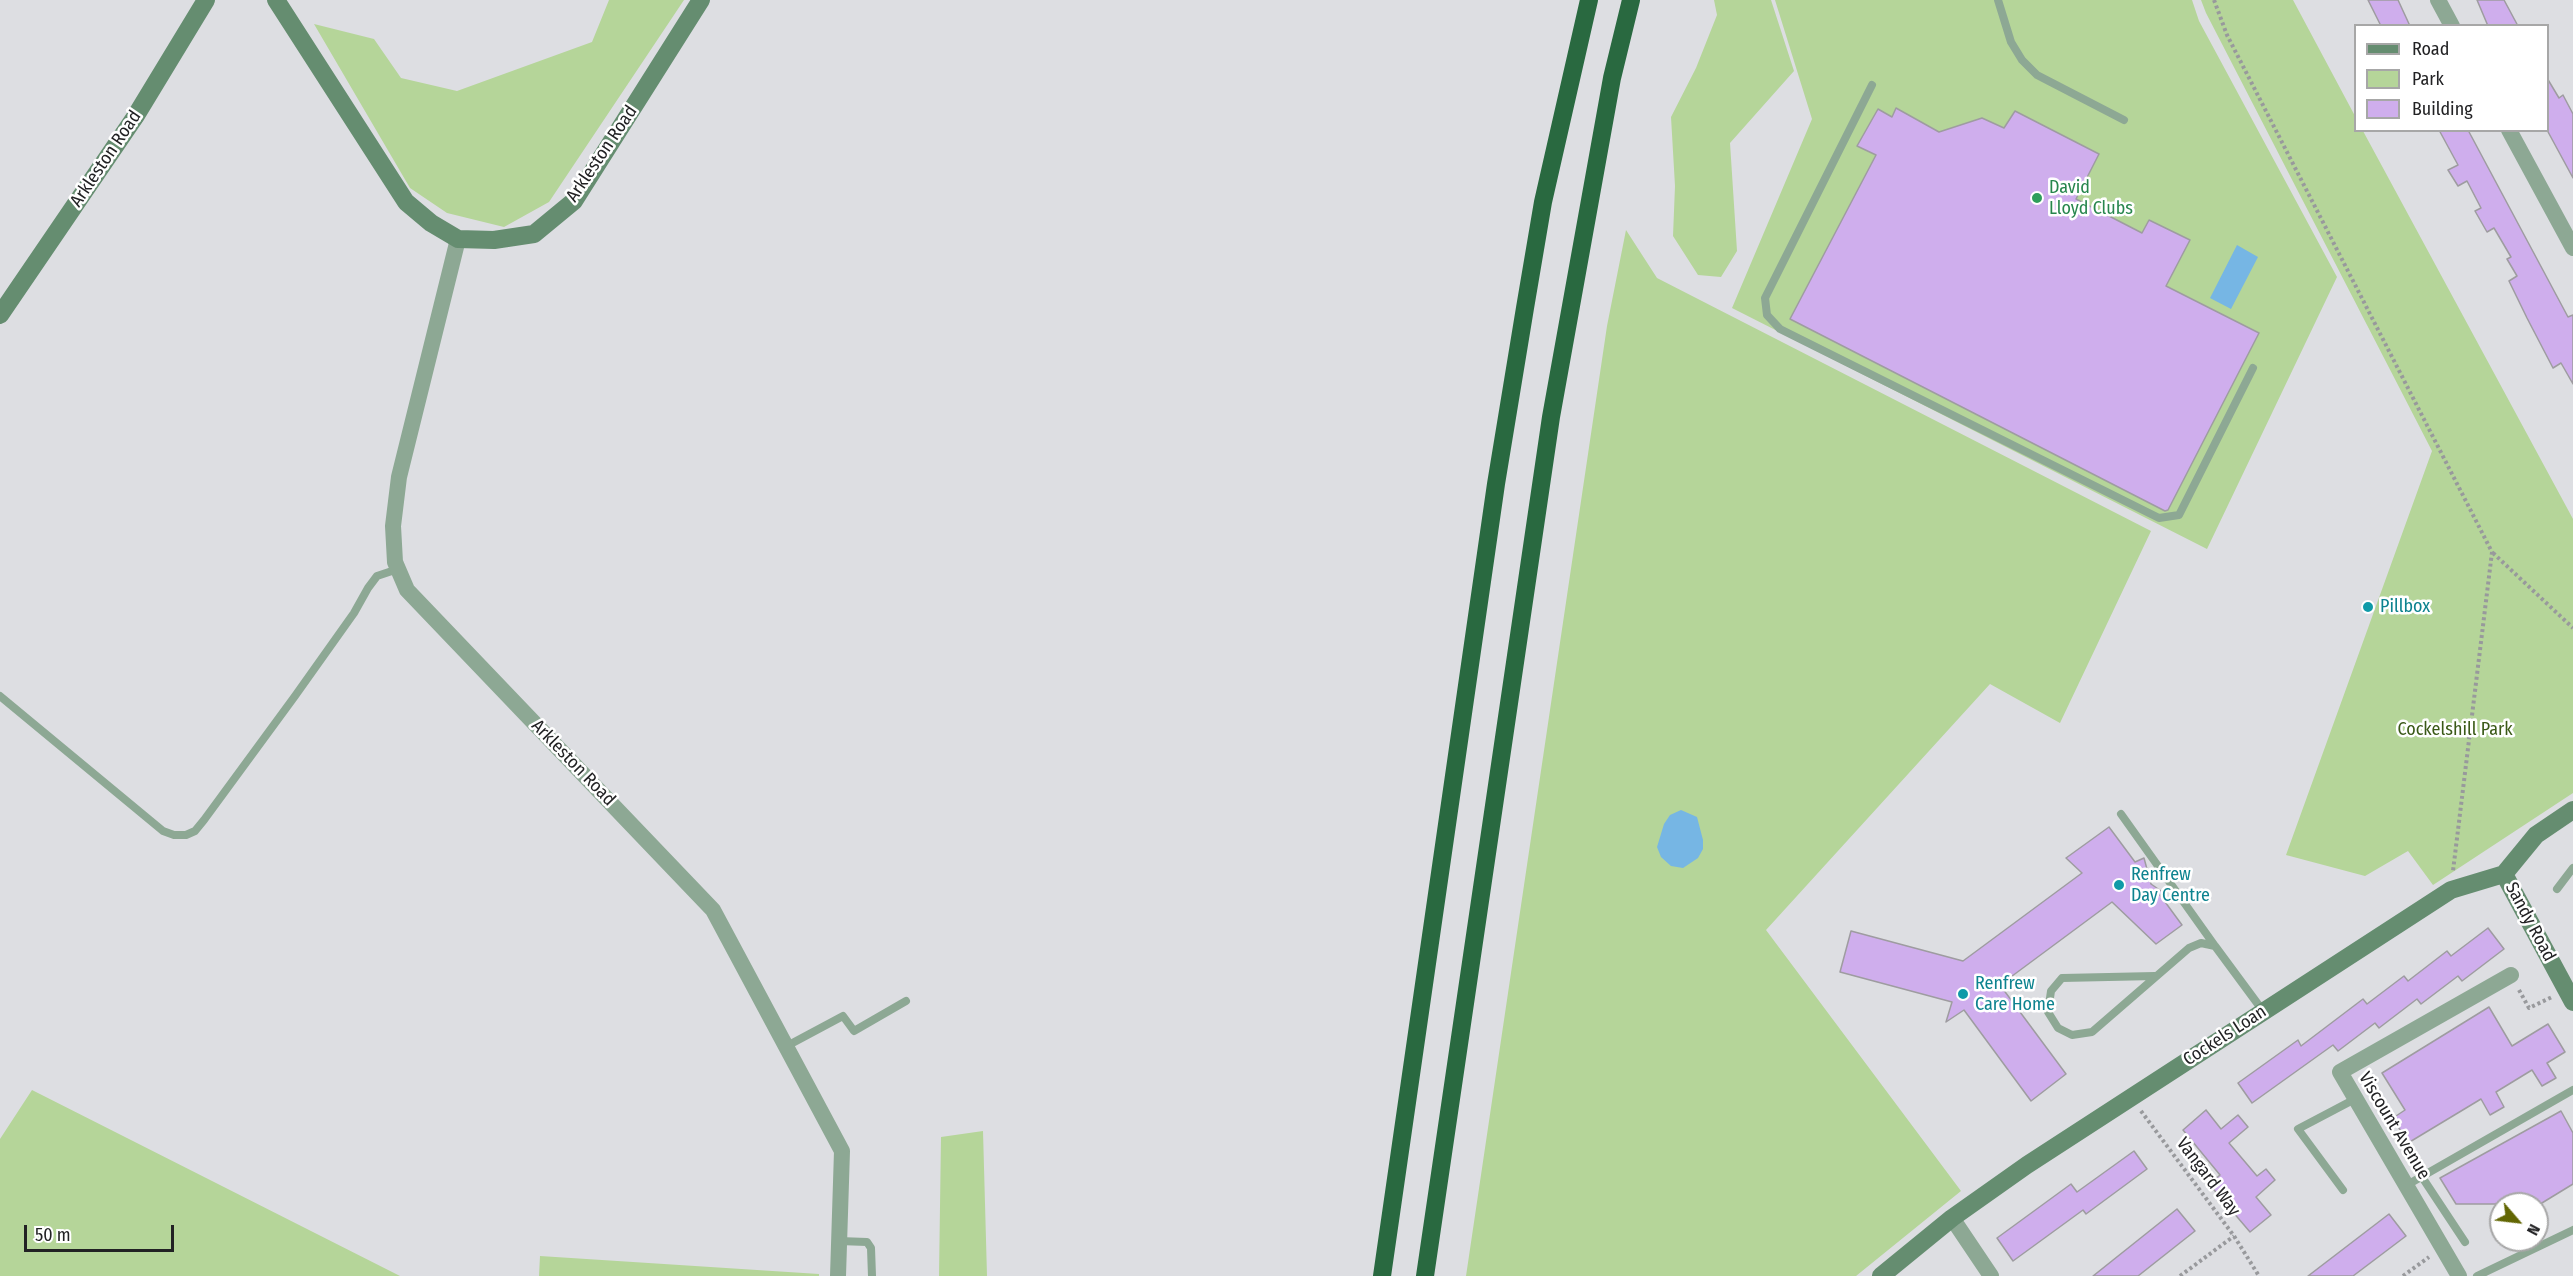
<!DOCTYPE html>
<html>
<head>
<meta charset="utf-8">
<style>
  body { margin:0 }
  #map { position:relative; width:2573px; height:1276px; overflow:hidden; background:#dddee2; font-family:"Fira Sans Condensed",sans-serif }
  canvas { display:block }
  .legend { position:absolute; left:2354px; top:24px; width:195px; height:108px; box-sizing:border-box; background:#fff; border:2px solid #a7a7a7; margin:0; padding:8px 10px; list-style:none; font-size:18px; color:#222224 }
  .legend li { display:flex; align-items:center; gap:12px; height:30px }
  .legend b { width:30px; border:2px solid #a7a7a7 }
  .north { position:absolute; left:2489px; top:1192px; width:60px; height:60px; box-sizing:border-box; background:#fff; border:2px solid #a7a7a7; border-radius:50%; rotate:118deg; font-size:16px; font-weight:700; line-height:24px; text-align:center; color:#222224 }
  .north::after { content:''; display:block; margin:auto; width:21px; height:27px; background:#626603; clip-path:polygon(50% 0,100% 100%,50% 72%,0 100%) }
  .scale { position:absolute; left:24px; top:1225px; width:150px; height:27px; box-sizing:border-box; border:3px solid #222224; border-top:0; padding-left:8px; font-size:18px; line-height:21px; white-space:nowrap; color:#222224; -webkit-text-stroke:4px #fff; paint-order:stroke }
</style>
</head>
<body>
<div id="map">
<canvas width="2573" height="1276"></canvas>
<ul class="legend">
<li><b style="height:8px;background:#658d70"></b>Road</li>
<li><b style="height:16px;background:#b5d599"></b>Park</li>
<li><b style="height:16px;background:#cfaeed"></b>Building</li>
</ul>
<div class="north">N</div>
<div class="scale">50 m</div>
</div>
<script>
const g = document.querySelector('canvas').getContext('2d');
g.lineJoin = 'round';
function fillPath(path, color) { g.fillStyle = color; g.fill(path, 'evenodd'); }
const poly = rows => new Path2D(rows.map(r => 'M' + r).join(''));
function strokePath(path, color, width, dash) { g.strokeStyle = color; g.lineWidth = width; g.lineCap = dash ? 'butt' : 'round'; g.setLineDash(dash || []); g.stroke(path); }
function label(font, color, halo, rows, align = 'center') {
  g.font = font + ' "Fira Sans Condensed",sans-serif'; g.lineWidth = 5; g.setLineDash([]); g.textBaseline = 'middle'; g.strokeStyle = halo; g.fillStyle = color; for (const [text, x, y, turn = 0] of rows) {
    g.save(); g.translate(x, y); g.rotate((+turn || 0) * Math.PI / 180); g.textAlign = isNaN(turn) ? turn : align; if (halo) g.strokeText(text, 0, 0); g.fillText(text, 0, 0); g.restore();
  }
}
const green = poly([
  [609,0,684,0,549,202,504,227,447,213,410,188,314,24,374,39,401,78,457,91,592,42],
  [1714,0,1771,0,1794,71,1730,143,1737,251,1721,277,1698,275,1673,236,1675,186,1671,117,1696,68,1717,15],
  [1775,0,2192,0,2199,21,2337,277,2207,549,1732,308,1812,119],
  [2201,0,2293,0,2355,116,2356,130,2363,131,2573,519,2573,793,2433,885,2408,851,2365,876,2286,855,2432,451,2206,13],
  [1626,230,1657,278,2151,531,2060,723,1990,684,1766,930,1961,1191,1856,1276,1466,1276,1607,326],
  [32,1090,400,1276,0,1276,0,1139],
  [983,1131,987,1276,939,1276,941,1137],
  [540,1256,819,1274,819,1276,539,1276]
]);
const water = poly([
  [2237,245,2258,257,2231,309,2210,298],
  [1681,810,1697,817,1703,840,1703,849,1698,858,1683,868,1671,866,1661,857,1657,847,1664,824,1670,815]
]);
const building = poly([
  [2368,0,2398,0,2410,26,2381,26,2368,0],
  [2477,0,2504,0,2518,26,2488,26,2477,0],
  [2547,78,2559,98,2563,95,2573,114,2573,178,2547,130,2547,78],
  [1896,108,1939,132,1982,118,2004,128,2015,111,2099,154,2076,199,2142,233,2149,220,2190,240,2166,286,2259,333,2168,510,2165,511,1790,319,1876,155,1857,146,1878,109,1892,117,1896,108],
  [2439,130,2468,130,2568,317,2573,315,2573,384,2561,363,2553,368,2527,318,2509,281,2517,276,2507,259,2511,257,2494,228,2487,232,2475,211,2481,208,2467,181,2458,186,2448,170,2458,165,2439,130],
  [2109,827,2135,862,2144,858,2151,884,2164,893,2160,895,2182,925,2156,944,2112,902,2000,985,2066,1074,2031,1101,1964,1010,1946,1022,1952,1002,1840,972,1851,931,1963,961,2082,873,2066,858,2109,827],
  [2488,928,2504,949,2462,981,2458,976,2421,1004,2417,999,2379,1028,2375,1023,2338,1051,2333,1045,2252,1103,2238,1083,2298,1040,2301,1046,2363,999,2367,1004,2404,976,2408,981,2447,951,2451,956,2488,928],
  [2489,1007,2512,1046,2548,1024,2565,1052,2547,1063,2556,1078,2542,1086,2532,1070,2496,1092,2504,1107,2490,1115,2481,1099,2408,1143,2393,1118,2405,1110,2382,1073,2489,1007],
  [2206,1110,2221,1129,2238,1115,2248,1127,2229,1143,2257,1176,2266,1169,2275,1180,2256,1197,2271,1215,2250,1232,2209,1184,2220,1175,2183,1130,2206,1110],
  [2561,1111,2573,1133,2573,1184,2537,1206,2537,1204,2456,1204,2440,1178,2561,1111],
  [2134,1151,2147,1169,2086,1214,2083,1210,2013,1261,1997,1238,2071,1184,2077,1192,2134,1151],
  [2177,1209,2195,1231,2138,1276,2093,1276,2177,1209],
  [2389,1214,2406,1236,2353,1276,2308,1276,2389,1214]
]);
const path = poly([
  [2214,0,2227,35,2492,552,2453,871],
  [2493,553,2573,628],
  [2519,990,2529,1008,2552,997],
  [2141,1111,2234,1236,2259,1276],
  [2180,1276,2234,1236],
  [2403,1276,2429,1257]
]);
const lane = poly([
  [1998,0,2011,42,2022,60,2037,75,2124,120],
  [1872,85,1765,298,1767,315,1780,329,2159,518,2179,515,2253,368],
  [0,696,163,831,174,835,186,835,195,831,204,820,295,696,354,613,368,588,377,576,398,569],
  [2121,814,2215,946],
  [2557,889,2573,868],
  [2155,976,2062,978,2051,991,2048,1012,2058,1028,2072,1035,2092,1032,2189,948,2201,943,2215,946,2263,1011],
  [785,1047,843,1016,854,1031,906,1001],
  [2422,1177,2465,1242],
  [2407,1185,2573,1090],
  [2343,1190,2298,1129,2355,1099],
  [839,1241,867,1242,871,1248,872,1276],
  [2477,1276,2573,1230]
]);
const street = poly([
  [2438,0,2452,26],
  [2509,130,2573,248],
  [458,239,399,477,393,526,395,562,407,590,713,910,842,1151,838,1276],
  [1952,1218,1991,1276],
  [2459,1276,2340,1072,2511,975]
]);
const secondary = poly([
  [276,0,406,202,431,223,458,239,494,240,534,234,574,201,701,0],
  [0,315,135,117,206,0],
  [2504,874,2573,1002],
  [1881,1276,1952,1218,2027,1165,2451,890,2504,874,2536,835,2573,810]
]);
const highway = poly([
  [1382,1276,1496,484,1525,308,1543,202,1589,0],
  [1425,1276,1551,417,1612,78,1631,0]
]);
const markers = [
  [2037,198,6,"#2e9e5b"],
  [2368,607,6,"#0f9aa8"],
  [2119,885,6,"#0f9aa8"],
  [1963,994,6,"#0f9aa8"]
];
const streetNames = [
  ["Arkleston Road",602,154,-56],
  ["Arkleston Road",106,159,-56],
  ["Arkleston Road",573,763,46],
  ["Sandy Road",2530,922,62],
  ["Cockels Loan",2225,1036,-33],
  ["Viscount Avenue",2394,1126,59],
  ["Vangard Way",2208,1177,53]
];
const leisureNames = [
  ["David",2049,188],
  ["Lloyd Clubs",2049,209]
];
const cultureNames = [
  ["Pillbox",2380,607],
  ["Renfrew",2131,875],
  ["Day Centre",2131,896],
  ["Renfrew",1975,984],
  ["Care Home",1975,1005]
];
const parkNames = [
  ["Cockelshill Park",2455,730]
];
fillPath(green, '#b5d599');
fillPath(water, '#76b6e4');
fillPath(building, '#cfaeed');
strokePath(building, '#9e9ca0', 1.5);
strokePath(path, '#98999c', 4, [3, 3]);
strokePath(lane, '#8da894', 8);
strokePath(street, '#8da894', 16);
strokePath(secondary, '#658d70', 18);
strokePath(highway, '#296940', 18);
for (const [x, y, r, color] of markers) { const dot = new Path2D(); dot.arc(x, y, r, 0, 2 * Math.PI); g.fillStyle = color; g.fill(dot); strokePath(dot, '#fff', 2); }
label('18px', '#222224', '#fff', streetNames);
label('18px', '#27864d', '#fff', leisureNames, 'left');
label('18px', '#0d838f', '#fff', cultureNames, 'left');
label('18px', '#3a5917', '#fff', parkNames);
</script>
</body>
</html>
